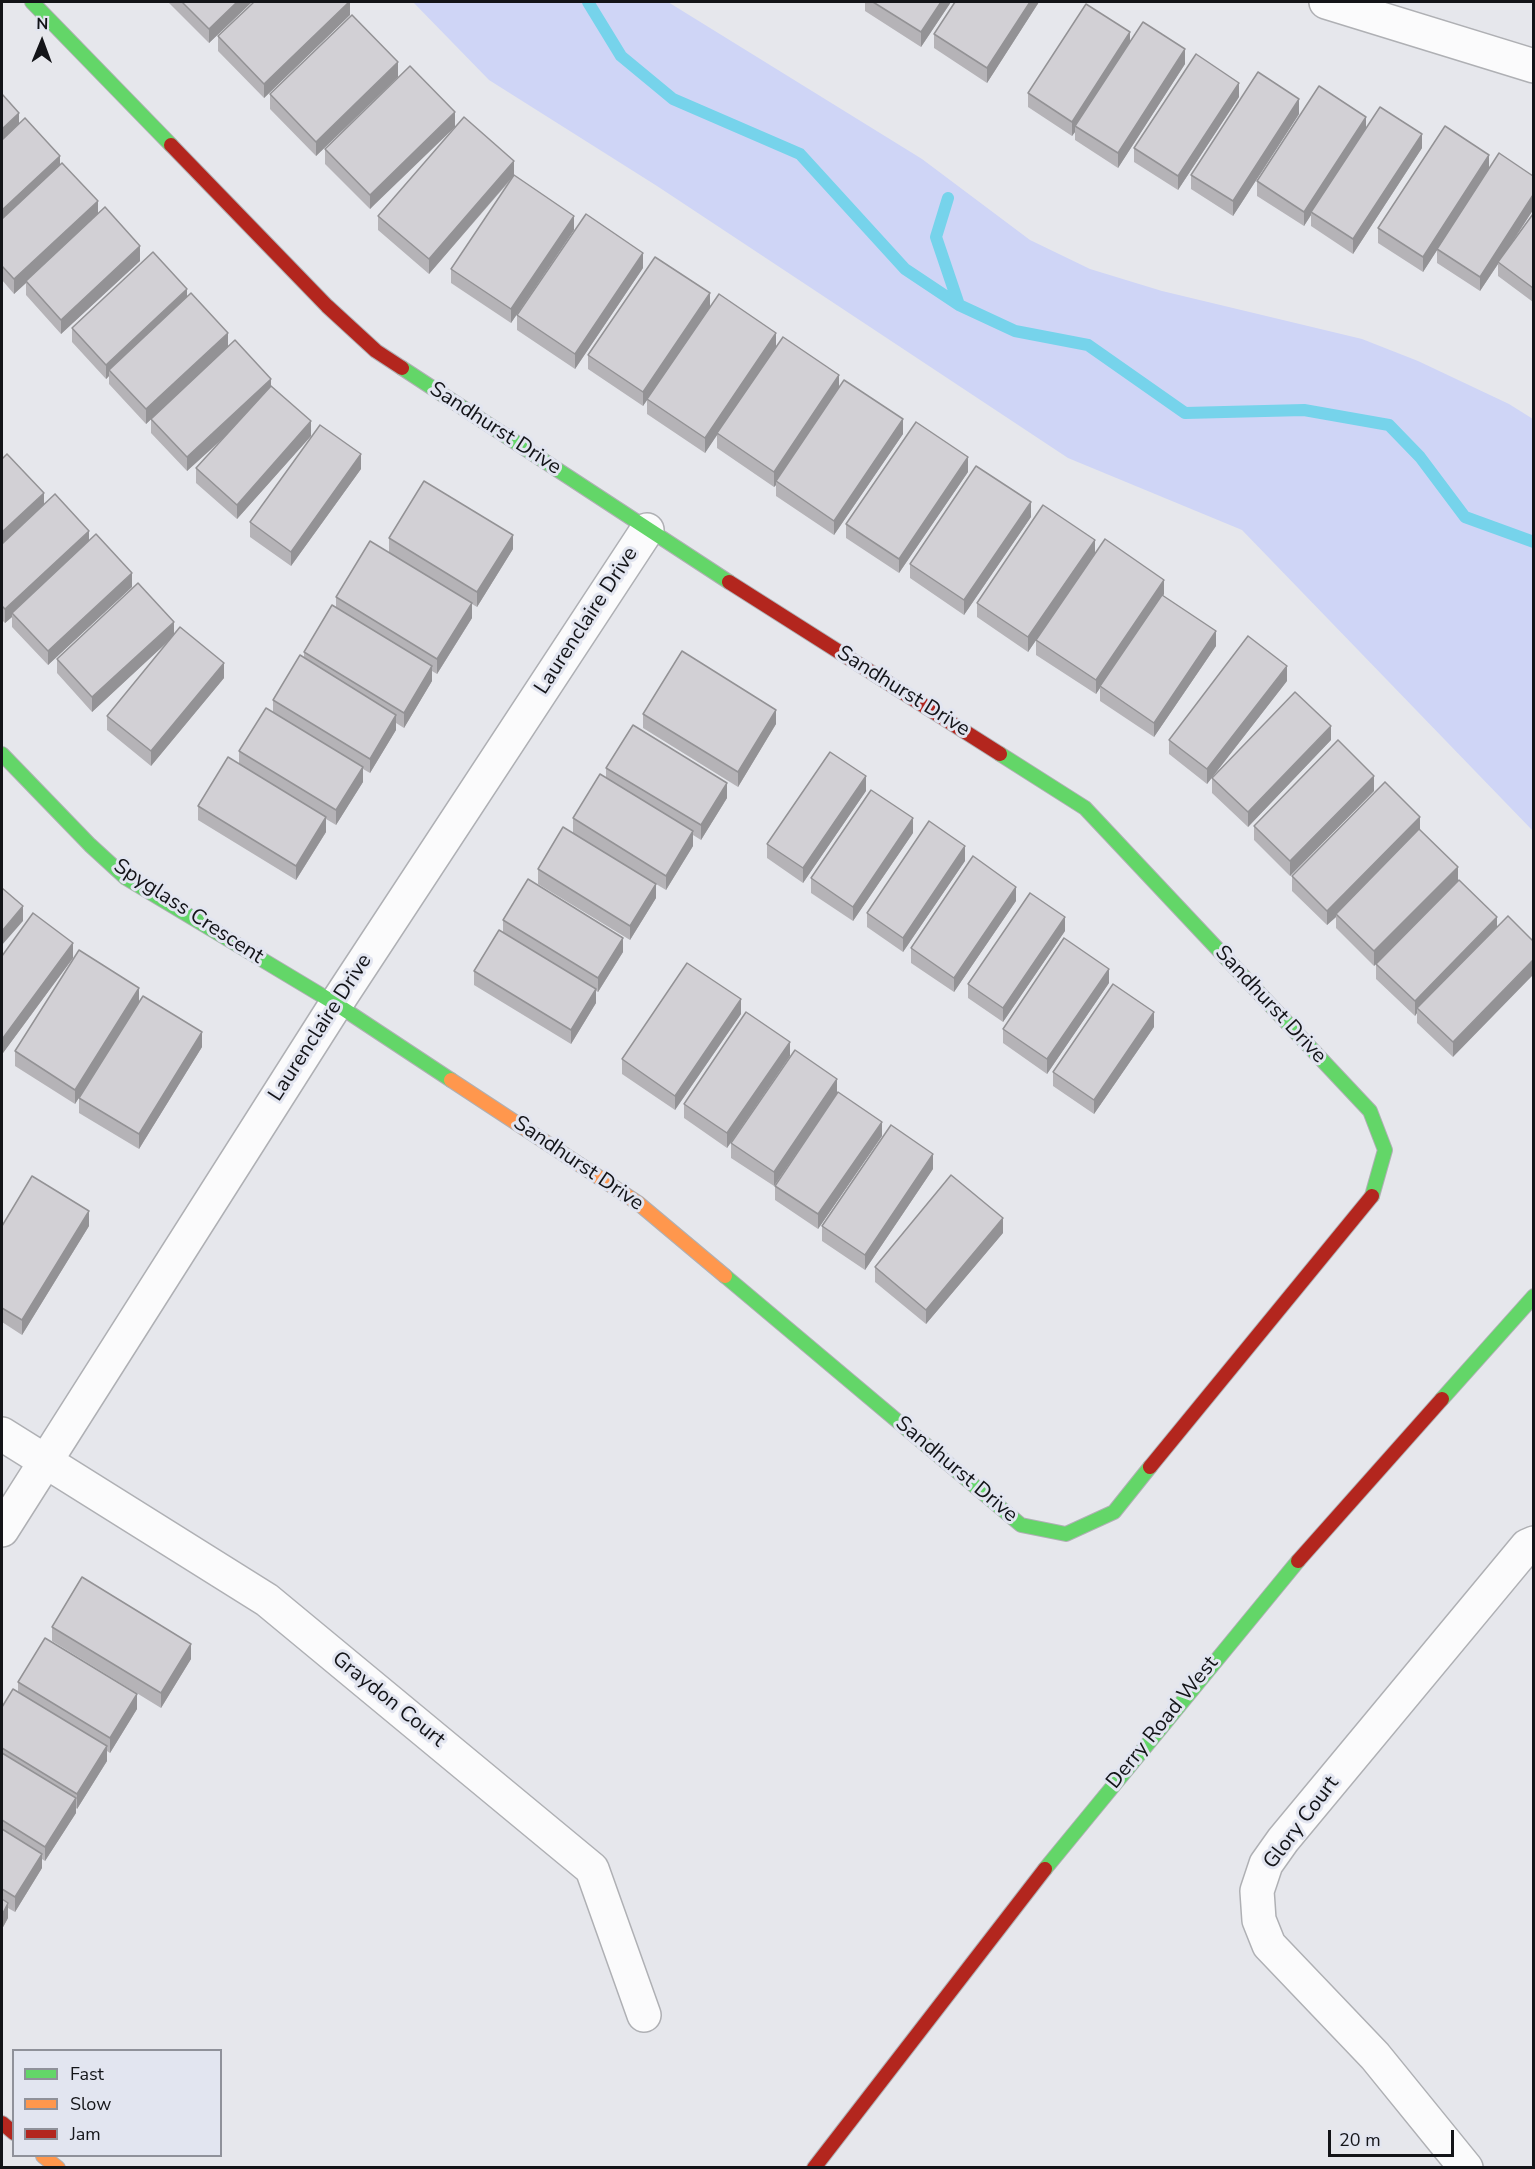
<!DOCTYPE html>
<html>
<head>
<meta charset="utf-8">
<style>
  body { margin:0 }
  #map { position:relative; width:1535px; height:2169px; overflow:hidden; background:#e6e7ec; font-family:"Nunito Sans",sans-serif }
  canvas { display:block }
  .frame { position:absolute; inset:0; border:3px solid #131418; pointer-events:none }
  .legend { position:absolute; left:12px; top:2049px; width:210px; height:108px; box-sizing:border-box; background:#e2e5f0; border:2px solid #8f919a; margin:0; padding:8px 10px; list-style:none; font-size:18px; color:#131418 }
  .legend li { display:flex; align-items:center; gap:12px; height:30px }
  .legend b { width:30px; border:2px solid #8f919a }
  .north { position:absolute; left:12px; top:12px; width:60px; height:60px; -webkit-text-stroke:4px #e2e5f0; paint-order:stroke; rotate:1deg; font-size:16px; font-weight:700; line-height:24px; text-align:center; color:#131418 }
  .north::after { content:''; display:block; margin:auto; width:21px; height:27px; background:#131418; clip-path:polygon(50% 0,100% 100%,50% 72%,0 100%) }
  .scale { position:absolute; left:1328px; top:2130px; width:126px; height:27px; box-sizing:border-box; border:3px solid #131418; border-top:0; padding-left:8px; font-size:18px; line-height:21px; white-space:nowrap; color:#131418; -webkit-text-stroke:4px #e2e5f0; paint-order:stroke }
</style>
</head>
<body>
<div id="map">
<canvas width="1535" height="2169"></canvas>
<div class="frame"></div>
<ul class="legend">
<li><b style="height:8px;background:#63d668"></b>Fast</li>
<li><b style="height:8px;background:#ff974d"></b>Slow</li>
<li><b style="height:8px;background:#b3261e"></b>Jam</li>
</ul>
<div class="north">N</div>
<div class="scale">20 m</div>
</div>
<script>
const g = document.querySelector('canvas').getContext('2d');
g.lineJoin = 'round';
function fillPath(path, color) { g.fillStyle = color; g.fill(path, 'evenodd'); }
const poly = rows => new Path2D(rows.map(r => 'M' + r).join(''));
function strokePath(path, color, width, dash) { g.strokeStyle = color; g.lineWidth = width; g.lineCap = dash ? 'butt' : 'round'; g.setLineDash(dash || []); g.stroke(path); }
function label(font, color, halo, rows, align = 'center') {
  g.font = font + ' "Nunito Sans",sans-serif'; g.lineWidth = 6; g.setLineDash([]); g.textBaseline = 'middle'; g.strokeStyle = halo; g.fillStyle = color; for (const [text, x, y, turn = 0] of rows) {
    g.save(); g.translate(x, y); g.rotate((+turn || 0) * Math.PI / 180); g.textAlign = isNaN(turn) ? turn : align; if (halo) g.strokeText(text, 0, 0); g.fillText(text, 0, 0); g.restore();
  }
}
const green = poly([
  [413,2,668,2,922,159,1030,240,1090,269,1162,291,1362,339,1418,361,1509,404,1533,419,1533,831,1242,530,1068,458,657,186,489,80]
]);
const stream = poly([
  [588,2,621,56,673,99,800,154,905,269,959,305,1015,331,1088,345,1185,413,1304,410,1389,425,1420,457,1465,517,1534,542],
  [948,198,936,237,959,305]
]);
const street = poly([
  [1326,2,1534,66],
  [2,1434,267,1600,592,1869,644,2015],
  [2,1530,336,1004,647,530],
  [1466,2168,1375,2056,1269,1945,1259,1920,1257,1891,1266,1864,1283,1840,1527,1546,1534,1543]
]);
const fast = poly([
  [32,2,171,145],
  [402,368,729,582],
  [2,754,90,845,126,878,336,1004,451,1080],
  [1000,754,1085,808,1370,1111,1385,1150,1372,1196],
  [725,1276,1021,1525,1066,1534,1114,1512,1150,1467],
  [1442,1399,1534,1296],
  [1045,1869,1298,1561]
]);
const slow = poly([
  [451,1080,638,1203,725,1276],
  [43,2156,58,2168]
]);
const jam = poly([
  [171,145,327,306,376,351,402,368],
  [729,582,1000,754],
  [1150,1467,1372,1196],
  [1298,1561,1442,1399],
  [2,2123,14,2133],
  [814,2168,1045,1869]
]);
const wall = poly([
  [168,2,252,2,209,43],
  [350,2,350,15,264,98,218,51,218,36],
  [865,2,951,2,921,47,865,11],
  [955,2,1039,2,987,83,934,48,934,34],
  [1130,42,1185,64,1118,168,1075,140,1075,132,1072,136,1028,107,1028,93],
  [398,77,316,156,270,109,270,94],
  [2,94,19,123,60,164,98,213,140,261,61,334,26,295,26,283,14,294,2,280],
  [1239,97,1178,190,1134,162,1134,148],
  [455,112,370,209,325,164,325,149],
  [1299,114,1233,216,1191,189,1191,175],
  [1366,128,1422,148,1353,254,1311,226,1311,215,1304,226,1257,196,1257,181],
  [1489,168,1533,210,1510,246,1533,214,1533,302,1498,276,1498,264,1480,291,1437,263,1437,250,1423,272,1378,243,1378,228],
  [514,175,574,230,511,323,451,283,451,269,514,176,429,274,378,230,378,216],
  [643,268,575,369,517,330,517,315],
  [187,297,228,347,271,386,311,436,237,519,196,483,196,468,226,436,187,471,151,433,151,419,146,424,109,384,109,376,106,379,72,342,72,328],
  [710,308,776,347,839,387,903,434,834,535,776,496,776,485,774,487,717,448,717,434,705,453,647,414,647,400,643,406,588,369,588,355],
  [2,459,44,505,89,540,132,587,48,665,12,627,12,617,5,623,2,620],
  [361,469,291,566,250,537,250,522],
  [968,472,899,573,846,538,846,524],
  [1031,517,964,615,910,578,910,564],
  [389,538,513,549,477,607,389,553],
  [1095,554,1164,594,1163,596,1216,646,1154,737,1100,701,1100,688,1096,694,1036,655,1036,640,1084,570,1028,652,977,617,977,603],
  [336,597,472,618,437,674,432,671,432,681,404,728,396,723,396,730,370,773,363,769,363,782,336,825,326,819,326,832,296,880,198,820,198,806,239,763,239,751,273,713,273,700,304,658,304,652,336,607],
  [174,635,224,678,151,766,107,730,107,716,170,639,92,712,57,673,57,659],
  [1287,681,1207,784,1169,754,1169,740],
  [643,714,776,724,738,787,643,728],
  [1331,740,1248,827,1212,793,1212,778],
  [606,768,727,798,701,840,693,835,693,846,666,890,656,884,656,898,630,940,538,884,538,869,573,833,573,818,606,778],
  [866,791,803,883,767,858,767,844],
  [1374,791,1290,876,1254,840,1254,826],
  [1420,830,1458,867,1453,1057,1417,1023,1417,1013,1415,1016,1376,979,1376,964,1374,966,1336,928,1336,917,1327,925,1292,891,1292,876],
  [913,833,853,921,811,893,811,878],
  [965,861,903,952,867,927,867,913],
  [1016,901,954,992,911,963,911,948],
  [503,920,623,952,598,992,596,991,596,1003,571,1044,474,985,474,971,503,932],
  [1065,931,1003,1022,968,998,968,984],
  [2,956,73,958,3,1053,2,1052],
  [1109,983,1047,1074,1003,1043,1003,1029],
  [139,1001,202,1047,139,1149,79,1113,79,1098,103,1059,75,1104,15,1066,15,1051],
  [741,1014,675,1110,622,1074,622,1059],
  [1154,1027,1094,1114,1053,1086,1053,1072],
  [790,1056,727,1148,684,1118,684,1104],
  [837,1094,774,1186,731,1158,731,1143],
  [882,1136,818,1229,775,1200,775,1186],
  [933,1169,865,1270,822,1241,822,1226],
  [2,1226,89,1226,22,1335,2,1322],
  [1003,1233,926,1324,875,1282,875,1267],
  [52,1627,191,1659,161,1708,52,1641],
  [18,1682,137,1709,110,1753,107,1751,107,1761,77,1809,76,1808,76,1813,45,1861,42,1859,42,1868,15,1912,8,1908,8,1918,2,1929,2,1707,18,1692]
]);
const shadedWall = poly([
  [237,2,252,2,209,43,209,29],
  [349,2,350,2,350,15,264,98,264,84],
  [941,2,951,2,921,47,921,32],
  [1030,2,1039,2,987,83,987,68],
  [1130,32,1130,47,1075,126,1075,132,1072,136,1072,122],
  [1185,49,1185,64,1118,168,1118,153],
  [398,62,398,77,316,156,316,142],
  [1239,83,1239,97,1178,190,1178,176],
  [1299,99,1299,114,1233,216,1233,201],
  [455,112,455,127,370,209,370,195],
  [19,113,19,128,2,144,2,129],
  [1366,117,1366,131,1311,212,1311,215,1304,226,1304,212],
  [1422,134,1422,148,1353,254,1353,239],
  [1489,155,1489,170,1423,272,1423,257],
  [60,156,60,170,2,225,2,210],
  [514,161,514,175,429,274,429,259],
  [1533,195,1533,210,1499,262,1498,262,1498,264,1480,291,1480,277],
  [98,201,98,216,26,281,26,283,14,294,14,279],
  [574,216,574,230,511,323,511,309],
  [140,246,140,261,61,334,61,320],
  [643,253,643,268,575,369,575,354],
  [187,289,187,304,109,370,109,376,106,379,106,365],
  [710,293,710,308,643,406,643,392],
  [228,333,228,348,146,424,146,409],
  [776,333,776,348,705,453,705,438],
  [839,375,839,390,776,481,776,485,774,487,774,472],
  [271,379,271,394,187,471,187,457],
  [903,419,903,434,834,535,834,521],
  [311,421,311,436,237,519,237,505],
  [3,443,3,457,2,458,2,444],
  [361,454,361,469,291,566,291,552],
  [968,457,968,472,899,573,899,559],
  [44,493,44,507,2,547,2,532],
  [1031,502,1031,517,964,615,964,600],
  [89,531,89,545,12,613,12,617,5,623,5,609],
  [513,535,513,549,477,607,477,592],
  [1095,540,1095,554,1028,652,1028,637],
  [132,573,132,587,48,665,48,651],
  [1164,580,1164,594,1101,687,1100,686,1100,688,1096,694,1096,680],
  [472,603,472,618,437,674,437,659],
  [174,622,174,636,92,712,92,697],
  [1216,631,1216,646,1154,737,1154,723],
  [224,663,224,678,151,766,151,751],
  [432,666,432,681,404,728,404,713],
  [1287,666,1287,681,1207,784,1207,769],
  [776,710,776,724,738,787,738,772],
  [396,715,396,730,370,773,370,759],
  [1331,726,1331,740,1248,827,1248,812],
  [363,767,363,782,336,825,336,810],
  [866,776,866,791,803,883,803,868],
  [1374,776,1374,791,1290,876,1290,861],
  [727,783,727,798,701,840,701,825],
  [326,817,326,832,296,880,296,866],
  [1420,817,1420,831,1336,914,1336,917,1327,925,1327,911],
  [913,818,913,833,853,921,853,907],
  [693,831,693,846,666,890,666,876],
  [965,846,965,861,903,952,903,938],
  [1458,867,1458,882,1374,966,1374,951],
  [656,884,656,898,630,940,630,926],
  [1016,887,1016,901,954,992,954,978],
  [23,906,23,921,2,945,2,931],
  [1065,917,1065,931,1003,1022,1003,1008],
  [1497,917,1497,932,1417,1008,1417,1013,1415,1016,1415,1001],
  [623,938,623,952,598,992,598,978],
  [73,943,73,958,3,1053,3,1038],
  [1533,960,1533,975,1453,1057,1453,1042],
  [1109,969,1109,983,1047,1074,1047,1059],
  [139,988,139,1002,75,1104,75,1090],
  [596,989,596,1003,571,1044,571,1030],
  [741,999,741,1014,675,1110,675,1096],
  [1154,1012,1154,1027,1094,1114,1094,1100],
  [202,1032,202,1047,139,1149,139,1134],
  [790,1042,790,1056,727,1148,727,1133],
  [837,1079,837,1094,774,1186,774,1172],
  [882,1122,882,1136,818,1229,818,1214],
  [933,1154,933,1169,865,1270,865,1255],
  [89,1211,89,1226,22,1335,22,1320],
  [1003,1218,1003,1233,926,1324,926,1310],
  [191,1644,191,1659,161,1708,161,1693],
  [137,1694,137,1709,110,1753,110,1738],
  [107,1746,107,1761,77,1809,77,1794],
  [76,1798,76,1813,45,1861,45,1847],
  [42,1854,42,1868,15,1912,15,1897],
  [8,1903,8,1918,2,1929,2,1915]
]);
const building = poly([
  [182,2,237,2,209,29,182,2],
  [254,2,349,2,264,84,218,36,254,2],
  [873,2,941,2,921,32,873,2],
  [955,2,1030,2,987,68,934,34,955,2],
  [1086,4,1130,32,1072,122,1028,93,1086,4],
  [352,15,398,62,316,142,270,94,352,15],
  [1143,22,1185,49,1118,153,1075,126,1143,22],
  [1196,54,1239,83,1178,176,1134,148,1196,54],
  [410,66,455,112,370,195,325,149,410,66],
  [1258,72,1299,99,1233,201,1191,175,1258,72],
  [1319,86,1366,117,1304,212,1257,181,1319,86],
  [2,94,19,113,2,129,2,94],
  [1380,107,1422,134,1353,239,1311,212,1380,107],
  [464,117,514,161,429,259,378,216,464,117],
  [25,118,60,156,2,210,2,140,25,118],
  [1445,126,1489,155,1423,257,1378,228,1445,126],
  [1499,153,1533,176,1533,195,1480,277,1437,249,1499,153],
  [62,163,98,201,14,279,2,266,2,219,62,163],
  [514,175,574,216,511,309,451,269,514,175],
  [105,207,140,246,61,320,26,281,105,207],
  [586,214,643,253,575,354,517,315,586,214],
  [1533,214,1533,288,1498,262,1533,214],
  [153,252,187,289,106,365,72,328,153,252],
  [655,257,710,293,643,392,588,355,655,257],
  [191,293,228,333,146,409,109,370,191,293],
  [719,294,776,333,705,438,647,399,719,294],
  [783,337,839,375,774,472,717,433,783,337],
  [235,340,271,379,187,457,151,419,235,340],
  [844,380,903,419,834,521,776,481,844,380],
  [271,386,311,421,237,505,196,468,271,386],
  [916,422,968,457,899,559,846,524,916,422],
  [320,425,361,454,291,552,250,522,320,425],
  [7,454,44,493,2,532,2,459,7,454],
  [976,466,1031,502,964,600,910,564,976,466],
  [424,481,513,535,477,592,389,538,424,481],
  [55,494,89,531,5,609,2,606,2,544,55,494],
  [1043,505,1095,540,1028,637,977,603,1043,505],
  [96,534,132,573,48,651,12,613,96,534],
  [1105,539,1164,580,1096,680,1036,640,1105,539],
  [370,541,472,603,437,659,336,597,370,541],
  [138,583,174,622,92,697,57,659,138,583],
  [1162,595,1216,631,1154,723,1100,686,1162,595],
  [332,605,432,666,404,713,304,652,332,605],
  [180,627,224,663,151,751,107,716,180,627],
  [1248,636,1287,666,1207,769,1169,740,1248,636],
  [682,651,776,710,738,772,643,714,682,651],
  [300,655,396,715,370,759,273,700,300,655],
  [1295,692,1331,726,1248,812,1212,778,1295,692],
  [266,708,363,767,336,810,239,751,266,708],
  [633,725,727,783,701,825,606,768,633,725],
  [1338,740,1374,776,1290,861,1254,826,1338,740],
  [830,752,866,776,803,868,767,844,830,752],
  [228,757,326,817,296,866,198,806,228,757],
  [600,774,693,831,666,876,573,818,600,774],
  [1385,782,1420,817,1327,911,1292,876,1385,782],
  [871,790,913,818,853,907,811,878,871,790],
  [929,821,965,846,903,938,867,913,929,821],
  [563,827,656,884,630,926,538,869,563,827],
  [1419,829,1458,867,1374,951,1336,914,1419,829],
  [973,856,1016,887,954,978,911,948,973,856],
  [528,879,623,938,598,978,503,920,528,879],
  [1459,880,1497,917,1415,1001,1376,964,1459,880],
  [2,888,23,906,2,931,2,888],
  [1030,893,1065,917,1003,1008,968,984,1030,893],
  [33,913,73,943,3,1038,2,1037,2,956,33,913],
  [1508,916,1533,941,1533,960,1453,1042,1417,1008,1508,916],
  [499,930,596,989,571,1030,474,971,499,930],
  [1064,938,1109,969,1047,1059,1003,1029,1064,938],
  [79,950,139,988,75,1090,15,1051,79,950],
  [687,963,741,999,675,1096,622,1059,687,963],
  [1113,984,1154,1012,1094,1100,1053,1072,1113,984],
  [143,996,202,1032,139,1134,79,1098,143,996],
  [746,1012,790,1042,727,1133,684,1104,746,1012],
  [795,1050,837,1079,774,1172,731,1143,795,1050],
  [838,1092,882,1122,818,1214,775,1186,838,1092],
  [891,1125,933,1154,865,1255,822,1226,891,1125],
  [951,1175,1003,1218,926,1310,875,1267,951,1175],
  [32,1176,89,1211,22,1320,2,1308,2,1226,32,1176],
  [82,1577,191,1644,161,1693,52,1627,82,1577],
  [45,1638,137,1694,110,1738,18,1682,45,1638],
  [13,1689,107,1746,77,1794,2,1748,2,1707,13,1689],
  [2,1753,76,1798,45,1847,2,1820,2,1753],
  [2,1829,42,1854,15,1897,2,1889,2,1829],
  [2,1899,8,1903,2,1915,2,1899]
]);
const streetNames = [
  ["Sandhurst Drive",495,429,33],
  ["Laurenclaire Drive",587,621,-57],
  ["Sandhurst Drive",903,692,32],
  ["Spyglass Crescent",188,912,33],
  ["Sandhurst Drive",1270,1005,47],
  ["Laurenclaire Drive",321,1028,-57],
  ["Sandhurst Drive",578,1164,34],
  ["Sandhurst Drive",956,1470,40],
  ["Graydon Court",388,1700,39],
  ["Derry Road West",1163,1723,-51],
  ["Glory Court",1302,1823,-53]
];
fillPath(green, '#cfd5f6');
strokePath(stream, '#76d3eb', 12);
strokePath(street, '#afb0b4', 36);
strokePath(fast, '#afb0b4', 16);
strokePath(slow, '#afb0b4', 16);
strokePath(jam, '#afb0b4', 16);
strokePath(street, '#fbfbfc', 33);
strokePath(fast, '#63d668', 14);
strokePath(slow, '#ff974d', 14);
strokePath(jam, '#b3261e', 14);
fillPath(wall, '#b5b3b7');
fillPath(shadedWall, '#939295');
fillPath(building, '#d2d0d5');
strokePath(building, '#939295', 1.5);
label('21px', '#131418', '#e2e5f0', streetNames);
</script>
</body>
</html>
